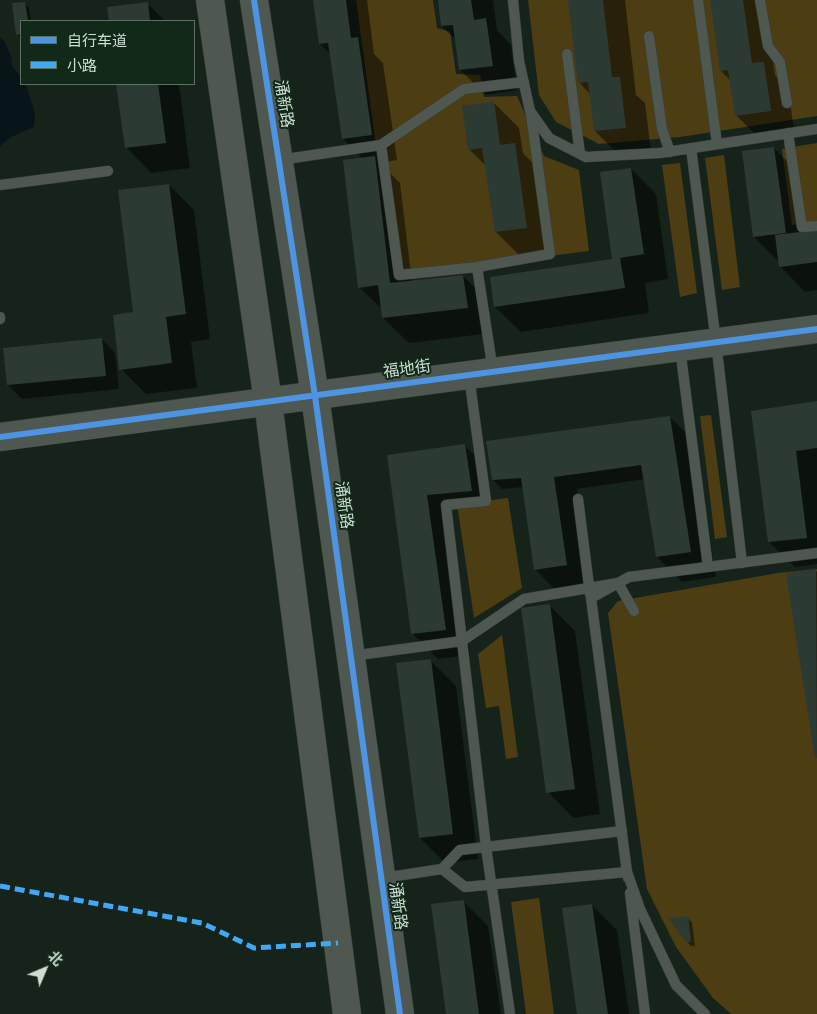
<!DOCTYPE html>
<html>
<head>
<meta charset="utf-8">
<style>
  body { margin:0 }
  #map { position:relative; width:817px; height:1014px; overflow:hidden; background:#16231a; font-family:"Golos Text","Noto Sans SC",sans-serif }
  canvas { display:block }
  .legend { position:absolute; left:20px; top:20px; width:175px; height:65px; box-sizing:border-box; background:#102919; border:1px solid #5c7163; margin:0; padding:6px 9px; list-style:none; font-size:15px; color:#cfded2 }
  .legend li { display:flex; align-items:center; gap:10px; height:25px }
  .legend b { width:25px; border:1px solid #5c7163 }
  .north { position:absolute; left:20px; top:944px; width:50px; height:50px; -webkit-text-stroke:4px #102919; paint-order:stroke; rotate:45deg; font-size:14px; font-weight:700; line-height:20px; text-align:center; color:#cfded2 }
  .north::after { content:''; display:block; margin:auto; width:18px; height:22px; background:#cfded2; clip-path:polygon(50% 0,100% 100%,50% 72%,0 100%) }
</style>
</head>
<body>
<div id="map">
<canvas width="817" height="1014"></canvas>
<ul class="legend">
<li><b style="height:6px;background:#4d94e3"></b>自行车道</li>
<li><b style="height:6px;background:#3fa9f5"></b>小路</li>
</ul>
<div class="north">北</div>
</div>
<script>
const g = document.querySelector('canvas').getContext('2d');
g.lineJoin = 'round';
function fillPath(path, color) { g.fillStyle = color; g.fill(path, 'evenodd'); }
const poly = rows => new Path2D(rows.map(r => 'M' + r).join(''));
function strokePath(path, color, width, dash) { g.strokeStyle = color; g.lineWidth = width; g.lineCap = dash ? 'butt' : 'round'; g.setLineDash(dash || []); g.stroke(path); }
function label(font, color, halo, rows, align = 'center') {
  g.font = font + ' "Golos Text","Noto Sans SC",sans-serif'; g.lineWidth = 4; g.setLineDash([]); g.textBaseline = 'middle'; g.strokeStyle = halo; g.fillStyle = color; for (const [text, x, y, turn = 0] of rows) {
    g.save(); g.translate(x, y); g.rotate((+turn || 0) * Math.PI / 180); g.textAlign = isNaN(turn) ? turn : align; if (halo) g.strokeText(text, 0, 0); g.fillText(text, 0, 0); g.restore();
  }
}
const green = poly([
  [356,0,433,0,437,28,450,32,456,74,480,75,484,97,517,96,544,156,579,170,589,251,394,276],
  [528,0,817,0,817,116,680,137,599,144,556,122,539,95],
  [817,143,817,222,792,225,782,149],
  [724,155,740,287,722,290,705,158],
  [680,163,697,293,680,297,662,165],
  [711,415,727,537,715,539,700,416],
  [508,498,522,588,474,618,457,504],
  [817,569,817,1014,731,1014,713,998,676,947,647,889,608,613,618,601,778,573],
  [502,635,518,757,506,759,499,706,486,708,478,654],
  [539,898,554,1014,526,1014,511,902]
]);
const water = poly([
  [0,37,5,42,11,56,12,66,21,77,21,84,25,84,28,91,35,113,34,127,11,137,0,146]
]);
const shadow = poly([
  [314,0,367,0,374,54,383,63,397,160,380,163,400,183,412,282,463,276,488,301,492,333,409,343,383,318,383,310,359,287,363,159,343,139,331,55,320,44],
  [439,0,493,0,497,30,511,45,517,90,486,95,460,70,456,40,442,26],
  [569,0,625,0,636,95,645,103,651,152,620,156,595,131,590,94,579,82],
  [711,0,757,0,766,9,775,75,788,89,795,136,761,140,736,115,731,81,721,71],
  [24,3,29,7,31,21,21,21,21,38,17,34],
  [147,3,165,21,110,21,108,8],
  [118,84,179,84,190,168,151,173,126,147],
  [494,103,519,128,523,153,539,170,551,253,521,257,496,232,486,166,470,150],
  [774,148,799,174,807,233,817,231,817,290,805,292,780,266,779,262,754,237],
  [631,169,656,194,668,279,645,283,649,313,521,332,495,307,613,260],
  [169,185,194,210,210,339,191,342,197,388,146,394,121,369],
  [102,339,115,353,119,389,22,399,8,385],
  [817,403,817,564,795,567,769,542,753,412],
  [670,417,695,442,716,577,682,582,657,557,645,479,577,489,591,590,560,595,535,569,523,487,502,489,493,480],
  [464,445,478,459,485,504,450,508,470,655,438,659,413,634,388,456],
  [815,570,817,572,817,758,816,757],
  [550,606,575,631,600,814,573,818,548,792],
  [430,660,456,686,478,859,445,863,420,838],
  [463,901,488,926,501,1014,448,1014],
  [592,905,617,930,629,1014,578,1014],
  [687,918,692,922,695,946,691,946,686,941]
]);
const building = poly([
  [313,0,346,0,351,38,358,37,372,135,342,139,328,43,319,44],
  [438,0,471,0,474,20,486,18,493,66,459,70,453,25,441,26],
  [568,0,603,0,612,77,620,77,626,128,594,131,588,82,578,83],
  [710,0,743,0,752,63,764,62,771,111,735,116,728,70,720,71],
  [25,2,28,21,21,21,21,34,16,35,12,3],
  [148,2,150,21,109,21,107,7],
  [116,84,158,84,166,143,125,148],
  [494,101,500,145,515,143,527,228,495,232,482,148,468,150,462,106],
  [774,147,786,233,753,237,742,151],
  [375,156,390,283,463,275,468,308,382,318,378,285,358,288,343,160],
  [631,168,644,254,620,258,625,288,494,307,490,277,612,259,600,172],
  [169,184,186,314,166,317,172,363,119,370,113,315,133,312,118,190],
  [817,230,817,262,779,267,775,235],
  [102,338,106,376,7,385,3,348],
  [817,401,817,448,796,451,807,538,768,542,751,411],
  [670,416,691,552,656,557,641,465,554,477,567,565,534,570,521,478,492,480,486,441],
  [465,444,472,491,427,495,446,630,411,634,387,455],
  [816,569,817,757,815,758,786,574],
  [550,604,575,789,546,793,521,608],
  [431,659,453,834,419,838,396,663],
  [464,900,479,1014,446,1014,431,904],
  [592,904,608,1014,577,1014,562,908],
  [688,916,691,942,686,942,669,919]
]);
const lane = poly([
  [513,0,519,61,530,111,549,138,586,157,660,153,817,129],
  [698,0,717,144],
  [760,0,768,46,780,62,787,103],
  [649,36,662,129,670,152],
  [567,54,580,154],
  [788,133,802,227,817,226],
  [381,145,399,275,477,267,493,371],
  [691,148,716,342,742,563],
  [279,160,381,145,464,89,524,82],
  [0,185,108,171],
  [477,267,550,254,531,115],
  [0,317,0,319],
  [680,348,708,567],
  [578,499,590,594],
  [351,656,462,641,446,505,486,501,469,376],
  [442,869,465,887,627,872,628,878],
  [383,878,442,869,460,850,622,831],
  [630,893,645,1014],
  [510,1014,486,847,462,641,524,599,618,583,634,611],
  [705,1014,676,985,640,909,627,872,591,598,629,577,817,553]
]);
const secondary = poly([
  [210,0,268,402,347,1014],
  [254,0,315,396,400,1014],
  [0,437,817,329]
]);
const quiet = poly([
  [0,886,202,923,254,948,338,943]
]);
const cycleway = poly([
  [254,0,315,396,400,1014],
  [0,437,817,329]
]);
const streetNames = [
  ["涌新路",284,104,81],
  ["福地街",407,369,-8],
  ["涌新路",344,505,82],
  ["涌新路",398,906,82]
];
fillPath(green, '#4d3d13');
fillPath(water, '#071519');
fillPath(shadow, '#0007');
fillPath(building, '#2c3a34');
strokePath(lane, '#343e37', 11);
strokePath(secondary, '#343e37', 29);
strokePath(lane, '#4e5850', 10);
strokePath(secondary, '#4e5850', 28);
strokePath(quiet, '#3fa9f5', 5, [10, 5]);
strokePath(cycleway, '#4d94e3', 6);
label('16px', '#cfded2', '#102919', streetNames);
</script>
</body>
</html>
